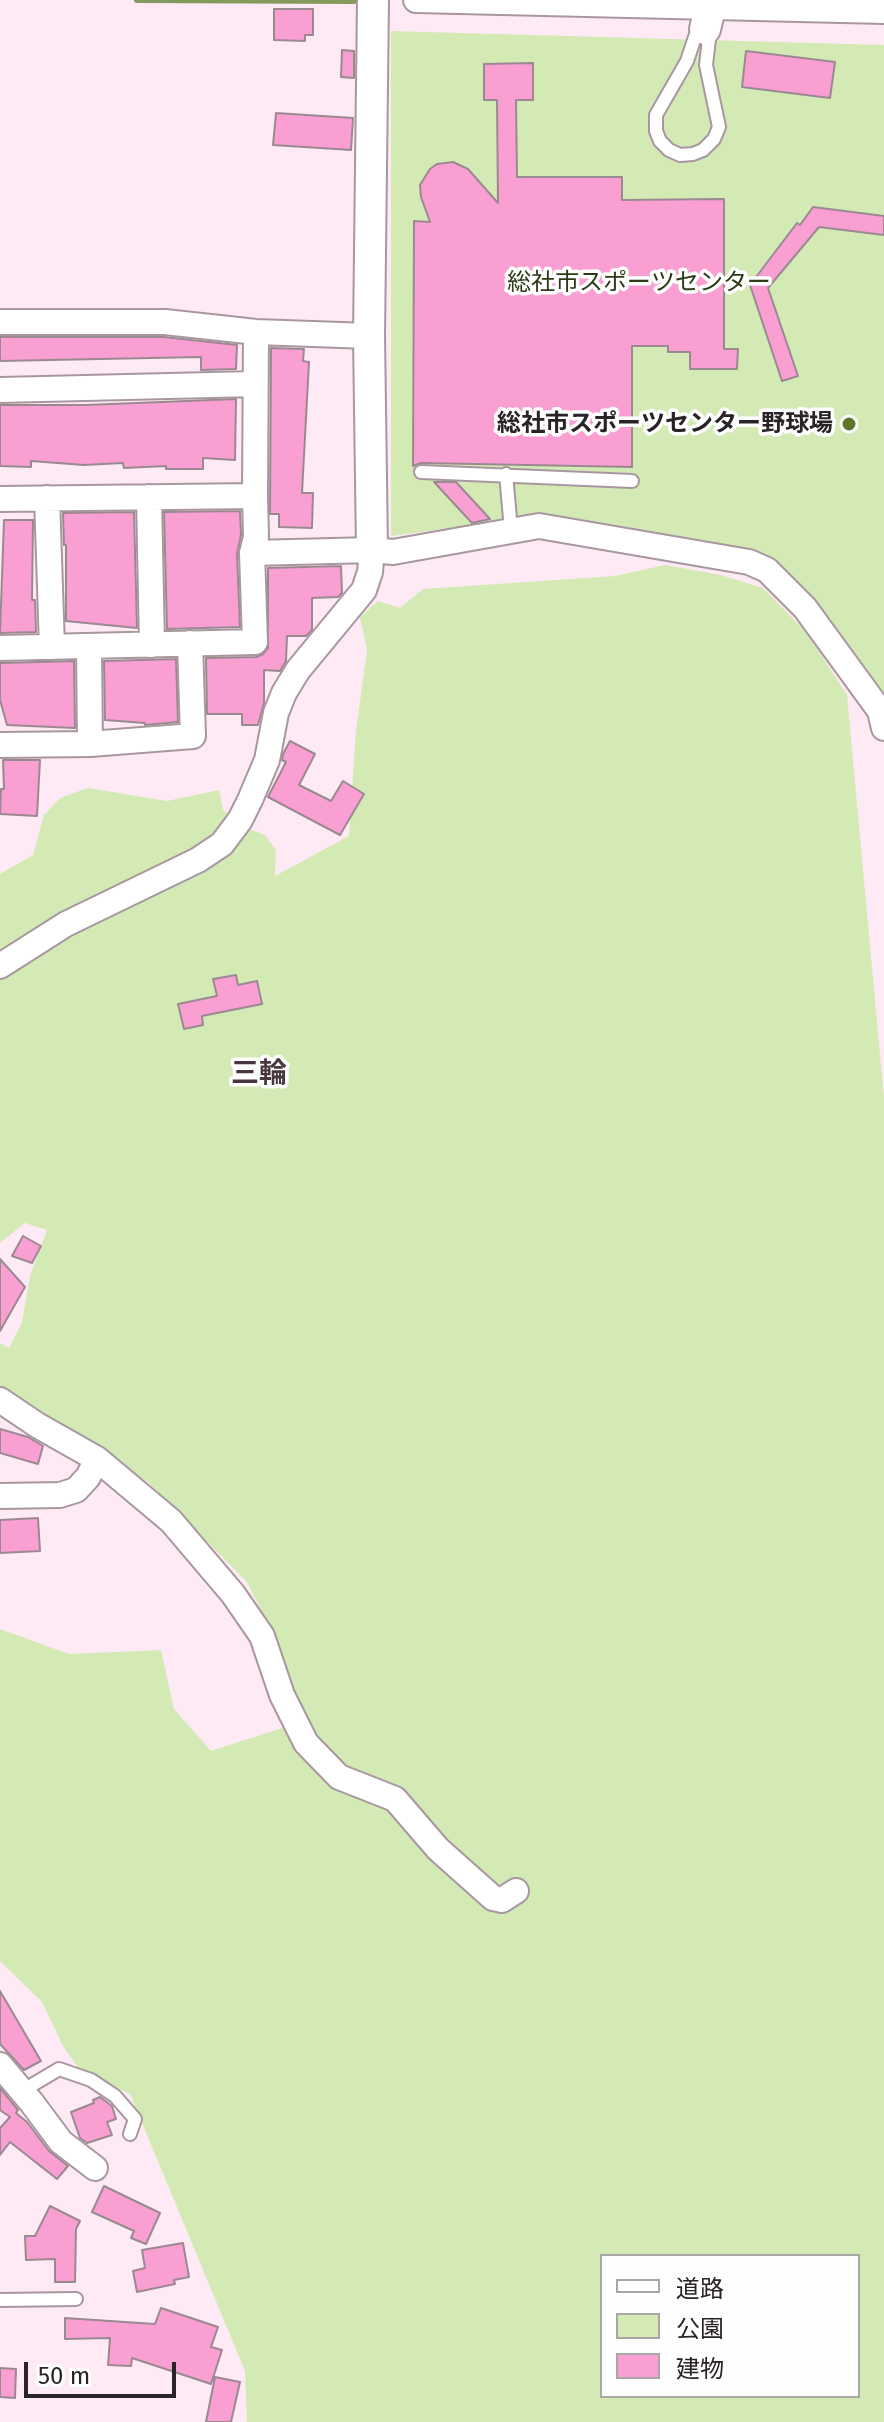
<!DOCTYPE html>
<html>
<head>
<meta charset="utf-8">
<style>
  body { margin:0 }
  #map { position:relative; width:884px; height:2422px; overflow:hidden; background:#feeaf4; font-family:"Fira Sans","Noto Sans JP",sans-serif }
  canvas { display:block }
  .legend { position:absolute; left:600px; top:2254px; width:260px; height:144px; box-sizing:border-box; background:#fefefe; border:2px solid #a9a6a8; margin:0; padding:10px 14px; list-style:none; font-size:24px; color:#292226 }
  .legend li { display:flex; align-items:center; gap:16px; height:40px }
  .legend b { width:40px; border:2px solid #a9a6a8 }
  .scale { position:absolute; left:24px; top:2362px; width:152px; height:36px; box-sizing:border-box; border:4px solid #292226; border-top:0; padding-left:10px; font-size:24px; line-height:28px; white-space:nowrap; color:#292226; -webkit-text-stroke:6px #fefefe; paint-order:stroke }
</style>
</head>
<body>
<div id="map">
<canvas width="884" height="2422"></canvas>
<ul class="legend">
<li><b style="height:10px;background:#fff"></b>道路</li>
<li><b style="height:22px;background:#d4eab5"></b>公園</li>
<li><b style="height:22px;background:#f99fd2"></b>建物</li>
</ul>
<div class="scale">50 m</div>
</div>
<script>
const g = document.querySelector('canvas').getContext('2d');
g.lineJoin = 'round';
function fillPath(path, color) { g.fillStyle = color; g.fill(path, 'evenodd'); }
const poly = rows => new Path2D(rows.map(r => 'M' + r).join(''));
function strokePath(path, color, width, dash) { g.strokeStyle = color; g.lineWidth = width; g.lineCap = dash ? 'butt' : 'round'; g.setLineDash(dash || []); g.stroke(path); }
function label(font, color, halo, rows, align = 'center') {
  g.font = font + ' "Fira Sans","Noto Sans JP",sans-serif'; g.lineWidth = 7; g.setLineDash([]); g.textBaseline = 'middle'; g.strokeStyle = halo; g.fillStyle = color; for (const [text, x, y, turn = 0] of rows) {
    g.save(); g.translate(x, y); g.rotate((+turn || 0) * Math.PI / 180); g.textAlign = isNaN(turn) ? turn : align; if (halo) g.strokeText(text, 0, 0); g.fillText(text, 0, 0); g.restore();
  }
}
const green = poly([
  [391,31,884,45,884,699,879,687,825,620,755,554,542,513,487,523,391,536],
  [665,565,721,575,763,588,807,633,847,695,884,1098,884,2422,247,2422,245,2371,130,2094,79,2069,63,2046,42,2002,0,1961,0,1629,69,1654,161,1650,174,1709,211,1751,288,1726,274,1636,247,1582,148,1482,0,1390,0,1343,9,1348,22,1322,30,1276,47,1230,25,1223,0,1243,0,874,33,855,44,815,60,798,88,788,167,801,219,790,223,810,249,829,265,835,276,850,275,876,349,836,356,731,367,650,360,617,378,601,400,608,423,589,615,576],
  [602,2256,858,2256,858,2396,602,2396]
]);
const stream = poly([
  [137,0,354,1]
]);
const building = poly([
  [274,9,313,9,313,35,305,35,305,41,274,40,274,9],
  [342,50,354,51,354,78,341,77,342,50],
  [746,51,835,62,830,98,742,87,746,51],
  [533,63,533,100,516,100,517,177,622,177,622,200,724,199,724,349,738,349,737,369,690,369,690,352,668,352,668,346,632,346,632,467,421,463,413,466,414,221,430,222,421,197,420,185,430,169,437,164,453,162,468,169,498,203,497,100,484,100,484,64,533,63],
  [276,113,353,118,351,150,273,145,276,113],
  [813,207,884,216,884,235,819,227,768,288,798,376,782,381,750,285,797,223,800,225,813,207],
  [0,337,164,337,237,345,236,369,201,370,201,357,0,361,0,337],
  [271,348,304,349,303,361,309,362,302,493,313,493,312,528,279,527,279,514,270,514,271,348],
  [236,399,235,460,203,458,203,469,166,469,166,466,124,468,123,463,84,465,31,461,31,467,0,466,0,405,86,405,236,399],
  [434,482,456,482,490,519,472,523,434,482],
  [240,511,241,535,237,554,240,627,167,629,164,512,240,511],
  [134,512,137,628,66,621,66,545,64,545,63,513,134,512],
  [4,520,33,520,32,600,35,600,36,632,0,633,4,520],
  [341,566,342,593,338,597,312,598,312,630,306,636,287,636,286,661,280,671,264,670,264,703,258,725,242,725,242,714,207,714,206,658,256,657,263,654,268,648,268,568,341,566],
  [176,659,178,722,145,725,145,723,105,720,104,661,176,659],
  [74,661,75,728,7,725,0,700,0,663,74,661],
  [290,741,315,754,299,785,331,801,343,781,364,794,340,835,268,797,286,762,282,760,283,754,290,741],
  [3,760,40,760,37,816,0,814,1,789,4,789,3,760],
  [236,975,238,985,257,981,262,1004,202,1016,203,1025,184,1029,178,1004,217,996,213,979,236,975],
  [23,1236,41,1246,32,1263,12,1256,23,1236],
  [0,1259,25,1287,0,1331,0,1259],
  [0,1429,28,1437,43,1446,38,1464,0,1453,0,1429],
  [38,1518,40,1551,0,1553,0,1520,38,1518],
  [0,1991,41,2061,24,2070,0,2044,0,1991],
  [0,2088,18,2110,16,2113,27,2122,49,2151,68,2166,57,2179,10,2142,0,2155,0,2128,10,2117,0,2110,0,2088],
  [100,2097,112,2106,116,2119,107,2122,112,2135,87,2143,80,2138,71,2112,94,2103,93,2100,100,2097],
  [104,2186,160,2213,146,2244,131,2238,134,2231,92,2212,104,2186],
  [50,2206,80,2221,76,2229,75,2282,55,2282,55,2259,26,2260,25,2236,35,2236,50,2206],
  [183,2243,189,2277,174,2280,175,2284,137,2292,133,2271,145,2268,142,2250,183,2243],
  [161,2308,218,2327,211,2347,222,2350,211,2384,132,2358,131,2366,108,2365,110,2338,65,2339,65,2318,155,2324,161,2308],
  [0,2368,16,2369,15,2398,0,2397,0,2368],
  [215,2377,240,2382,231,2422,206,2422,215,2377]
]);
const service = poly([
  [705,29,709,39,706,65,719,127,714,139,703,150,693,154,680,155,669,150,660,141,656,131,656,115,687,61,695,37,705,29],
  [421,472,632,481],
  [506,474,511,530],
  [22,2091,59,2069,91,2080,115,2096,135,2119,130,2134],
  [0,2300,76,2299]
]);
const minor = poly([
  [416,0,884,11],
  [0,322,165,322,256,332,369,336],
  [0,390,254,384],
  [255,496,256,332],
  [149,497,152,645],
  [47,498,52,647],
  [0,499,255,496,256,537,252,553,255,642,0,648],
  [252,553,372,550],
  [90,744,193,736,190,643],
  [0,745,90,744,89,646],
  [0,966,66,924,198,860,222,844,240,820,250,800,267,760,276,713,284,693,298,670,364,590,370,572,372,550,393,552,539,526,749,562,767,570,805,608,880,711,884,728],
  [0,1400,37,1425,97,1459,171,1521,233,1594,262,1636,282,1695,306,1743,339,1777,395,1799,438,1849,493,1898,502,1900,516,1891],
  [0,1496,60,1495,76,1490,88,1477,97,1459],
  [0,2065,32,2103,61,2142,95,2168]
]);
const tertiary = poly([
  [705,29,712,0],
  [372,550,369,336,373,0]
]);
const markers = [
  [849,424,8,"#5d782b"]
];
const parkNames = [
  ["総社市スポーツセンター",639,283]
];
const poiNames = [
  ["総社市スポーツセンター野球場",833,424]
];
const quarterNames = [
  ["三輪",259,1074]
];
fillPath(green, '#d4eab5');
strokePath(stream, '#849a5c', 6);
fillPath(building, '#f99fd2');
strokePath(building, '#9b8992', 2);
strokePath(service, '#a997a0', 16);
strokePath(minor, '#a997a0', 28);
strokePath(tertiary, '#a997a0', 34);
strokePath(service, '#fff', 12);
strokePath(minor, '#fff', 24);
strokePath(tertiary, '#fff', 30);
for (const [x, y, r, color] of markers) { const dot = new Path2D(); dot.arc(x, y, r, 0, 2 * Math.PI); g.fillStyle = color; g.fill(dot); strokePath(dot, '#fefefe', 3); }
label('24px', '#2d3a15', '#fefefe', parkNames);
label('bold 24px', '#292226', '#fefefe', poiNames, 'right');
label('bold 28px', '#473840', '#fefefe', quarterNames);
</script>
</body>
</html>
